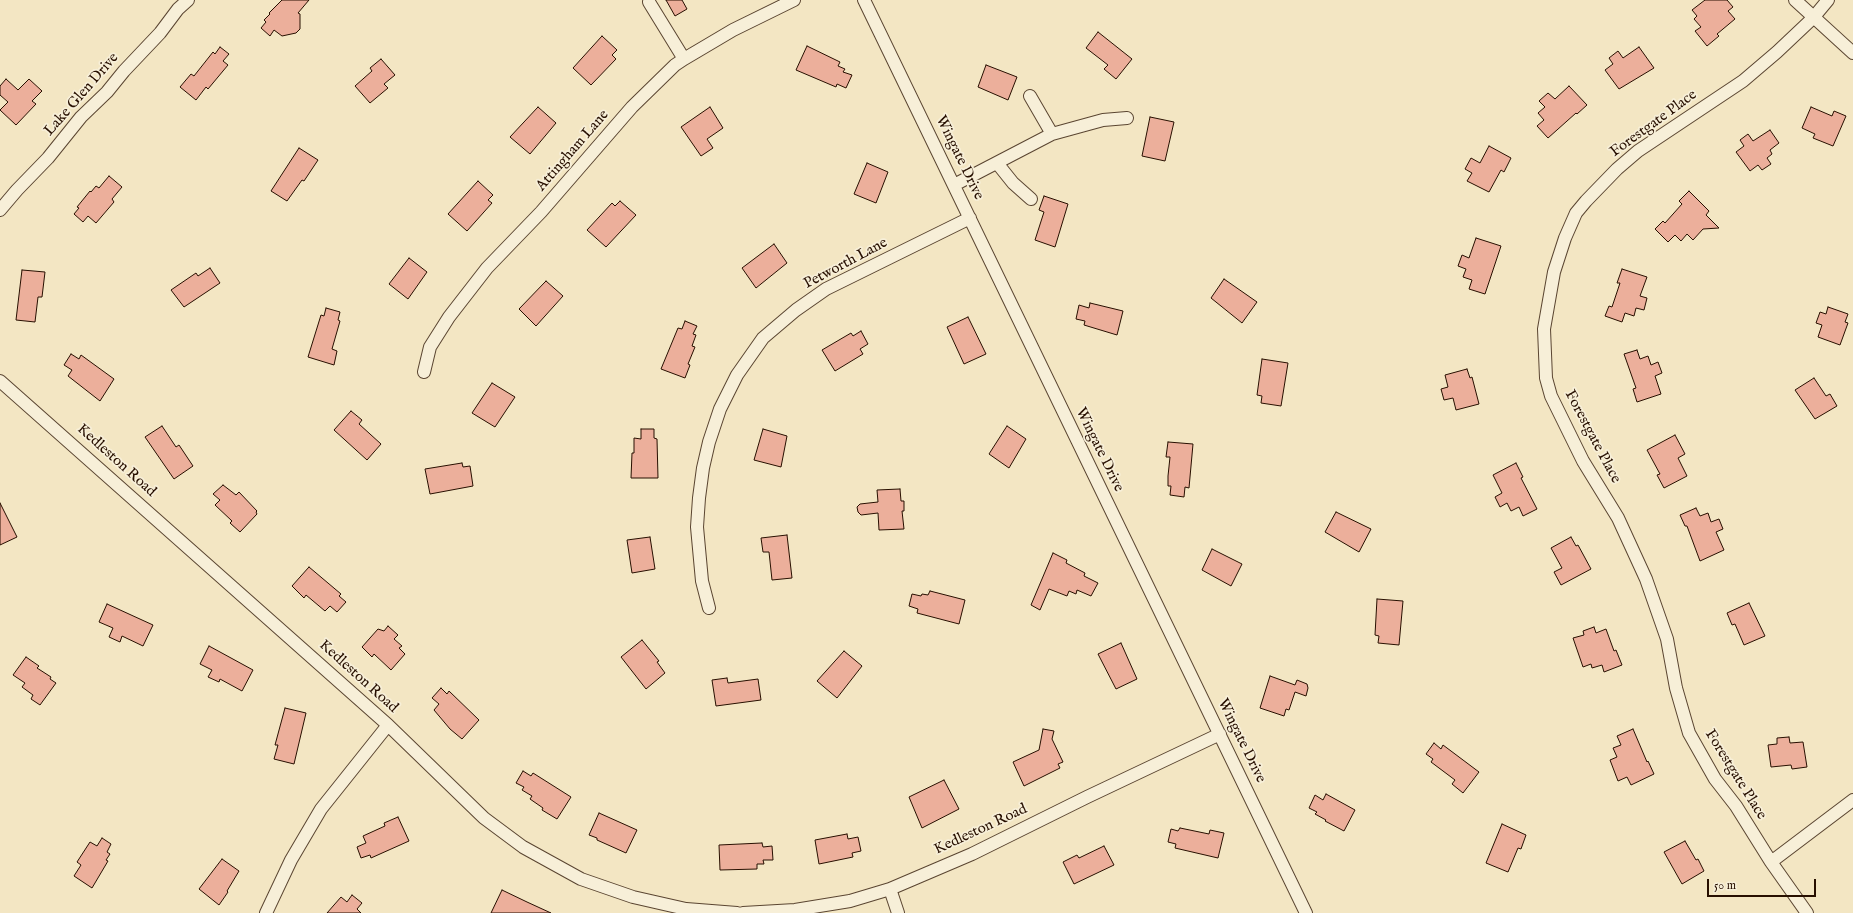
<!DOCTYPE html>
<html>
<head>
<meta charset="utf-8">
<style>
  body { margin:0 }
  #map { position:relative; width:1853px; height:913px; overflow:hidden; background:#f3e6c3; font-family:"IM FELL English",serif }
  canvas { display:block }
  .scale { position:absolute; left:1707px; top:879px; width:109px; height:18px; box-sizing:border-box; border:2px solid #270f00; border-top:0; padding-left:5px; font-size:12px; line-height:14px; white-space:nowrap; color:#270f00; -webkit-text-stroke:3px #f7efd8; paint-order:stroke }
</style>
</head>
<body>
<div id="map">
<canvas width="1853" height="913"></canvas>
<div class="scale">50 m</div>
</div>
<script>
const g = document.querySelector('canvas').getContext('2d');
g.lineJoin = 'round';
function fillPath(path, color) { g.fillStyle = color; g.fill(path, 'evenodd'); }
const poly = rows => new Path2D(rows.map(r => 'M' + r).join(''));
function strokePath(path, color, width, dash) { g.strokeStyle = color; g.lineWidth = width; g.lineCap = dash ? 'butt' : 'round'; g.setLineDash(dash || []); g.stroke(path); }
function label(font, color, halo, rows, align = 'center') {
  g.font = font + ' "IM FELL English",serif'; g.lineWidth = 3.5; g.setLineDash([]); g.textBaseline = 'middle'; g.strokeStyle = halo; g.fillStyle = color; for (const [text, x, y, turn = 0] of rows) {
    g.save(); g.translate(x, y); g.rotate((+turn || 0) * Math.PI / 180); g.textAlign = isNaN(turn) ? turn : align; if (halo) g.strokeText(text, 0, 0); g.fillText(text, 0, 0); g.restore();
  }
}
const building = poly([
  [282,0,309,0,298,13,300,14,300,29,296,33,282,36,274,30,270,36,261,28,266,22,264,20,270,14,269,13,282,0],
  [666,0,682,0,687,9,675,16,666,0],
  [1705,0,1727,0,1733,7,1728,11,1735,19,1717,34,1719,36,1707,46,1695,31,1701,27,1694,19,1697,16,1692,10,1705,0],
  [1098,32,1132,59,1116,79,1104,69,1108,65,1086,48,1098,32],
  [602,36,617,50,612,55,616,59,591,85,573,68,602,36],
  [807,46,840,62,838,66,845,69,843,72,852,75,846,88,837,84,836,87,796,70,807,46],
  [220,47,229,54,223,61,228,65,208,89,206,87,196,100,180,87,191,74,194,76,213,52,215,54,220,47],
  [1639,47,1654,68,1619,89,1605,70,1613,64,1609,58,1618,51,1623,58,1639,47],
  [381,59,395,75,384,84,388,88,370,103,355,86,372,71,370,68,381,59],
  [986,65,1017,77,1008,100,978,87,986,65],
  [6,79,18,90,29,79,42,91,32,101,36,104,16,125,0,110,8,102,0,95,0,86,6,79],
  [1569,86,1587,105,1577,114,1576,113,1548,138,1537,126,1544,120,1538,113,1545,107,1539,101,1548,93,1555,99,1569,86],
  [538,107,556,123,530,154,510,137,538,107],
  [710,107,723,128,707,139,713,148,701,156,681,127,710,107],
  [1811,107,1832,116,1834,111,1846,116,1833,146,1813,138,1815,134,1802,128,1811,107],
  [1150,117,1174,122,1165,161,1142,156,1150,117],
  [1770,130,1779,143,1770,150,1772,154,1767,158,1771,164,1762,170,1758,165,1750,171,1736,152,1744,146,1740,140,1748,134,1753,141,1770,130],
  [1489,146,1511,158,1504,172,1501,170,1489,192,1467,181,1472,173,1465,169,1471,158,1480,163,1489,146],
  [299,148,318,160,304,181,302,180,287,201,271,191,299,148],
  [867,163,888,172,876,203,854,194,867,163],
  [109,176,122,187,112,199,114,202,96,223,88,216,83,222,74,214,79,208,77,207,90,191,91,192,96,186,99,188,109,176],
  [478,181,493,195,488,200,492,203,467,231,448,214,478,181],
  [1689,191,1709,211,1706,215,1719,228,1703,229,1693,240,1687,234,1681,241,1675,235,1668,242,1655,229,1663,221,1665,223,1682,204,1679,201,1689,191],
  [1044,196,1068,204,1055,247,1035,240,1044,212,1039,210,1044,196],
  [620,201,636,215,606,247,587,230,612,203,615,206,620,201],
  [1476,238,1501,246,1485,294,1469,289,1472,280,1463,277,1466,269,1458,266,1462,255,1469,258,1476,238],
  [774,244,787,263,756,288,742,268,774,244],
  [409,258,427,272,408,299,389,284,409,258],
  [210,268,220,283,184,307,171,290,196,273,198,276,210,268],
  [1622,269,1647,277,1640,296,1647,298,1644,310,1636,308,1634,316,1625,313,1622,322,1605,316,1609,306,1612,307,1620,283,1617,283,1622,269],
  [22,270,45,272,42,297,38,297,35,322,16,320,22,270],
  [1224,279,1257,302,1242,323,1211,298,1224,279],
  [546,281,563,296,536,326,519,309,546,281],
  [1090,303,1123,311,1117,335,1084,325,1085,321,1076,319,1079,305,1089,308,1090,303],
  [1828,307,1848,314,1845,322,1848,323,1840,345,1818,337,1822,325,1816,323,1820,312,1826,314,1828,307],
  [326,308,340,312,338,320,340,321,332,349,337,351,334,365,308,357,321,315,324,316,326,308],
  [968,317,986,354,964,364,947,327,968,317],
  [685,321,697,326,693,334,696,335,692,346,695,347,688,364,690,365,685,378,661,369,678,328,682,329,685,321],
  [861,331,868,344,860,349,863,354,835,371,822,350,851,333,853,336,861,331],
  [1637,350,1640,359,1648,356,1651,365,1658,362,1662,373,1655,376,1661,394,1637,402,1633,389,1636,388,1624,354,1637,350],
  [71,354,79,359,81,355,114,379,100,401,68,376,72,370,64,365,71,354],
  [1262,359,1288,363,1281,406,1261,403,1262,396,1257,395,1262,359],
  [1467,369,1470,378,1472,377,1479,404,1456,410,1453,398,1444,400,1441,389,1448,387,1445,375,1467,369],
  [1814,378,1826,396,1830,394,1837,406,1815,419,1795,390,1814,378],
  [492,383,515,397,495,427,472,413,492,383],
  [351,411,362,420,359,424,381,444,367,460,334,430,351,411],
  [162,426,176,447,179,445,193,466,174,479,145,437,162,426],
  [1007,426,1026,439,1009,468,989,454,1007,426],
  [641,429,654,429,654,438,657,439,658,478,631,478,632,453,634,453,634,438,641,439,641,429],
  [763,429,787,436,781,467,754,460,763,429],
  [1675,435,1685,454,1678,458,1687,476,1664,488,1657,475,1660,474,1647,450,1675,435],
  [1168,442,1193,444,1189,488,1185,487,1184,497,1170,495,1171,486,1168,486,1168,476,1170,457,1166,457,1168,442],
  [462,463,463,467,470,466,473,486,430,494,425,469,462,463],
  [1516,463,1523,477,1521,478,1537,509,1523,516,1519,507,1511,511,1507,503,1500,507,1495,497,1502,493,1493,475,1516,463],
  [223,485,236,495,239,492,257,511,256,512,257,514,240,532,230,523,232,521,215,505,220,500,213,494,223,485],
  [900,489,901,501,904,501,904,511,902,511,904,529,879,530,878,513,861,515,858,512,857,507,860,504,878,502,877,490,900,489],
  [0,503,17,537,0,545,0,503],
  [1696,508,1700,516,1708,513,1711,522,1719,519,1723,529,1716,532,1724,550,1700,561,1687,526,1685,526,1680,515,1696,508],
  [1336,512,1371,529,1359,552,1325,532,1336,512],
  [787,535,792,578,772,580,769,552,763,552,761,538,787,535],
  [650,537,655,569,632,573,627,540,650,537],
  [1571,537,1576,546,1578,545,1591,569,1561,585,1554,572,1562,568,1551,548,1571,537],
  [1212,549,1242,564,1231,586,1202,570,1212,549],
  [1053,553,1067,560,1066,563,1085,573,1084,576,1098,583,1091,596,1077,590,1076,594,1069,591,1067,596,1049,589,1040,610,1031,605,1053,553],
  [309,567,341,594,339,596,346,602,337,612,330,606,325,611,306,595,304,598,292,586,309,567],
  [930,591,965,600,959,624,917,613,918,609,909,606,912,594,921,596,922,594,928,595,930,591],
  [1377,599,1403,601,1399,645,1378,643,1379,636,1375,635,1377,599],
  [1749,603,1765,636,1744,645,1735,624,1732,625,1727,613,1749,603],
  [107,604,153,625,143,646,122,636,120,642,109,637,113,628,99,622,107,604],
  [388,626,398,635,394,639,402,646,399,648,405,654,391,670,374,654,372,657,362,647,378,629,384,631,388,626],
  [1594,627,1596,633,1606,629,1614,651,1616,650,1622,665,1604,672,1602,665,1592,668,1591,664,1583,667,1573,638,1584,635,1583,631,1594,627],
  [642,640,659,661,657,662,665,673,646,689,621,657,642,640],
  [1121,643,1137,679,1116,689,1098,654,1121,643],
  [209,646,253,670,242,691,220,679,219,682,208,677,212,670,200,664,209,646],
  [844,651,862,666,837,698,817,681,844,651],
  [26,657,39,666,37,668,51,677,50,679,56,683,40,705,31,699,33,695,22,687,25,683,13,675,26,657],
  [1270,676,1295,685,1297,680,1307,684,1308,688,1306,696,1295,692,1289,710,1286,709,1284,716,1260,708,1270,676],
  [727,678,728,683,758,679,761,700,716,706,712,680,727,678],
  [441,688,447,694,449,691,479,720,462,739,450,729,434,710,439,704,432,698,441,688],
  [285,708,306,713,294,764,274,759,278,745,275,745,285,708],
  [1043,729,1054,731,1052,739,1063,762,1058,764,1060,768,1024,786,1013,762,1039,750,1043,729],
  [1633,729,1647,762,1648,761,1654,774,1631,785,1627,777,1618,781,1610,760,1617,757,1613,748,1621,745,1617,736,1633,729],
  [1789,737,1790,743,1803,742,1807,767,1792,769,1791,765,1771,767,1768,745,1777,744,1777,738,1789,737],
  [1434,743,1441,749,1443,745,1479,772,1463,793,1452,784,1455,780,1431,762,1433,759,1426,754,1434,743],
  [523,771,531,776,533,773,571,797,557,819,542,810,543,808,530,799,532,796,522,790,524,787,516,783,523,771],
  [944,780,959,809,922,828,909,797,944,780],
  [1326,794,1355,810,1344,831,1325,821,1326,820,1315,814,1317,812,1309,808,1315,795,1323,800,1326,794],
  [599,813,637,830,626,853,597,840,597,838,589,835,599,813],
  [398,817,409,841,371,858,370,855,361,858,357,847,366,843,363,836,385,826,384,823,398,817],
  [1502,824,1526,835,1521,849,1518,848,1508,872,1486,863,1502,824],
  [1180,828,1209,834,1210,830,1224,833,1218,858,1175,848,1176,844,1168,842,1171,829,1178,831,1180,828],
  [847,834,848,839,858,837,861,851,852,853,853,857,819,864,815,840,847,834],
  [102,838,111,844,107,852,110,854,106,860,108,861,92,888,74,876,81,865,77,862,90,842,97,846,102,838],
  [1685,841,1696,860,1698,859,1704,871,1682,884,1664,852,1685,841],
  [762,843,763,847,772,846,773,860,763,860,764,864,757,864,757,869,720,870,719,845,762,843],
  [1104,846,1114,865,1074,884,1063,862,1077,855,1079,858,1104,846],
  [222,859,239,871,227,891,228,892,219,905,199,889,222,859],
  [502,890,527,902,551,913,491,913,502,890],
  [352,895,362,903,357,909,361,913,327,913,341,897,347,902,352,895]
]);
const minor = poly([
  [864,0,1306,913],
  [1795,0,1853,53],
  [649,2,684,59],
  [1030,96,1052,134],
  [997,163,1013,183,1031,199],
  [954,185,1052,134,1103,120,1127,118],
  [0,210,17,190,48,158,81,117,107,92,124,71,160,33,178,9,188,0],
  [424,372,430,347,449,317,487,268,541,212,632,107,675,65,684,59,733,30,794,0],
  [0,381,388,725,484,818,523,847,581,879,633,897,686,909,737,913],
  [709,608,702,581,697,527,699,498,703,468,709,442,720,409,737,375,763,338,796,310,826,289,970,218],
  [1771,862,1853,800],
  [890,889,898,913],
  [266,913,291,860,321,809,388,725],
  [743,913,795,910,850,901,890,889,972,854,1087,797,1220,734],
  [1807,913,1771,862,1736,806,1715,779,1689,733,1676,688,1667,639,1646,579,1618,518,1583,461,1551,396,1546,378,1544,329,1554,272,1565,238,1576,213,1586,201,1617,169,1638,151,1743,81,1777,52,1813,18,1828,0]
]);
const streetNames = [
  ["Lake Glen Drive",82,95,-49],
  ["Forestgate Place",1654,124,-36],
  ["Attingham Lane",573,151,-49],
  ["Wingate Drive",959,158,64],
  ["Petworth Lane",846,264,-28],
  ["Forestgate Place",1592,437,62],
  ["Wingate Drive",1099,450,64],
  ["Kedleston Road",116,461,42],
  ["Kedleston Road",358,677,42],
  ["Wingate Drive",1241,741,64],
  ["Forestgate Place",1735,775,58],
  ["Kedleston Road",981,830,-25]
];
fillPath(building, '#ecaf9b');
strokePath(building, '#270f00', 1);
strokePath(minor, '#5a4531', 14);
strokePath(minor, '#f7efd8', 12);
label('15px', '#270f00', '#f7efd8', streetNames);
</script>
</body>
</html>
